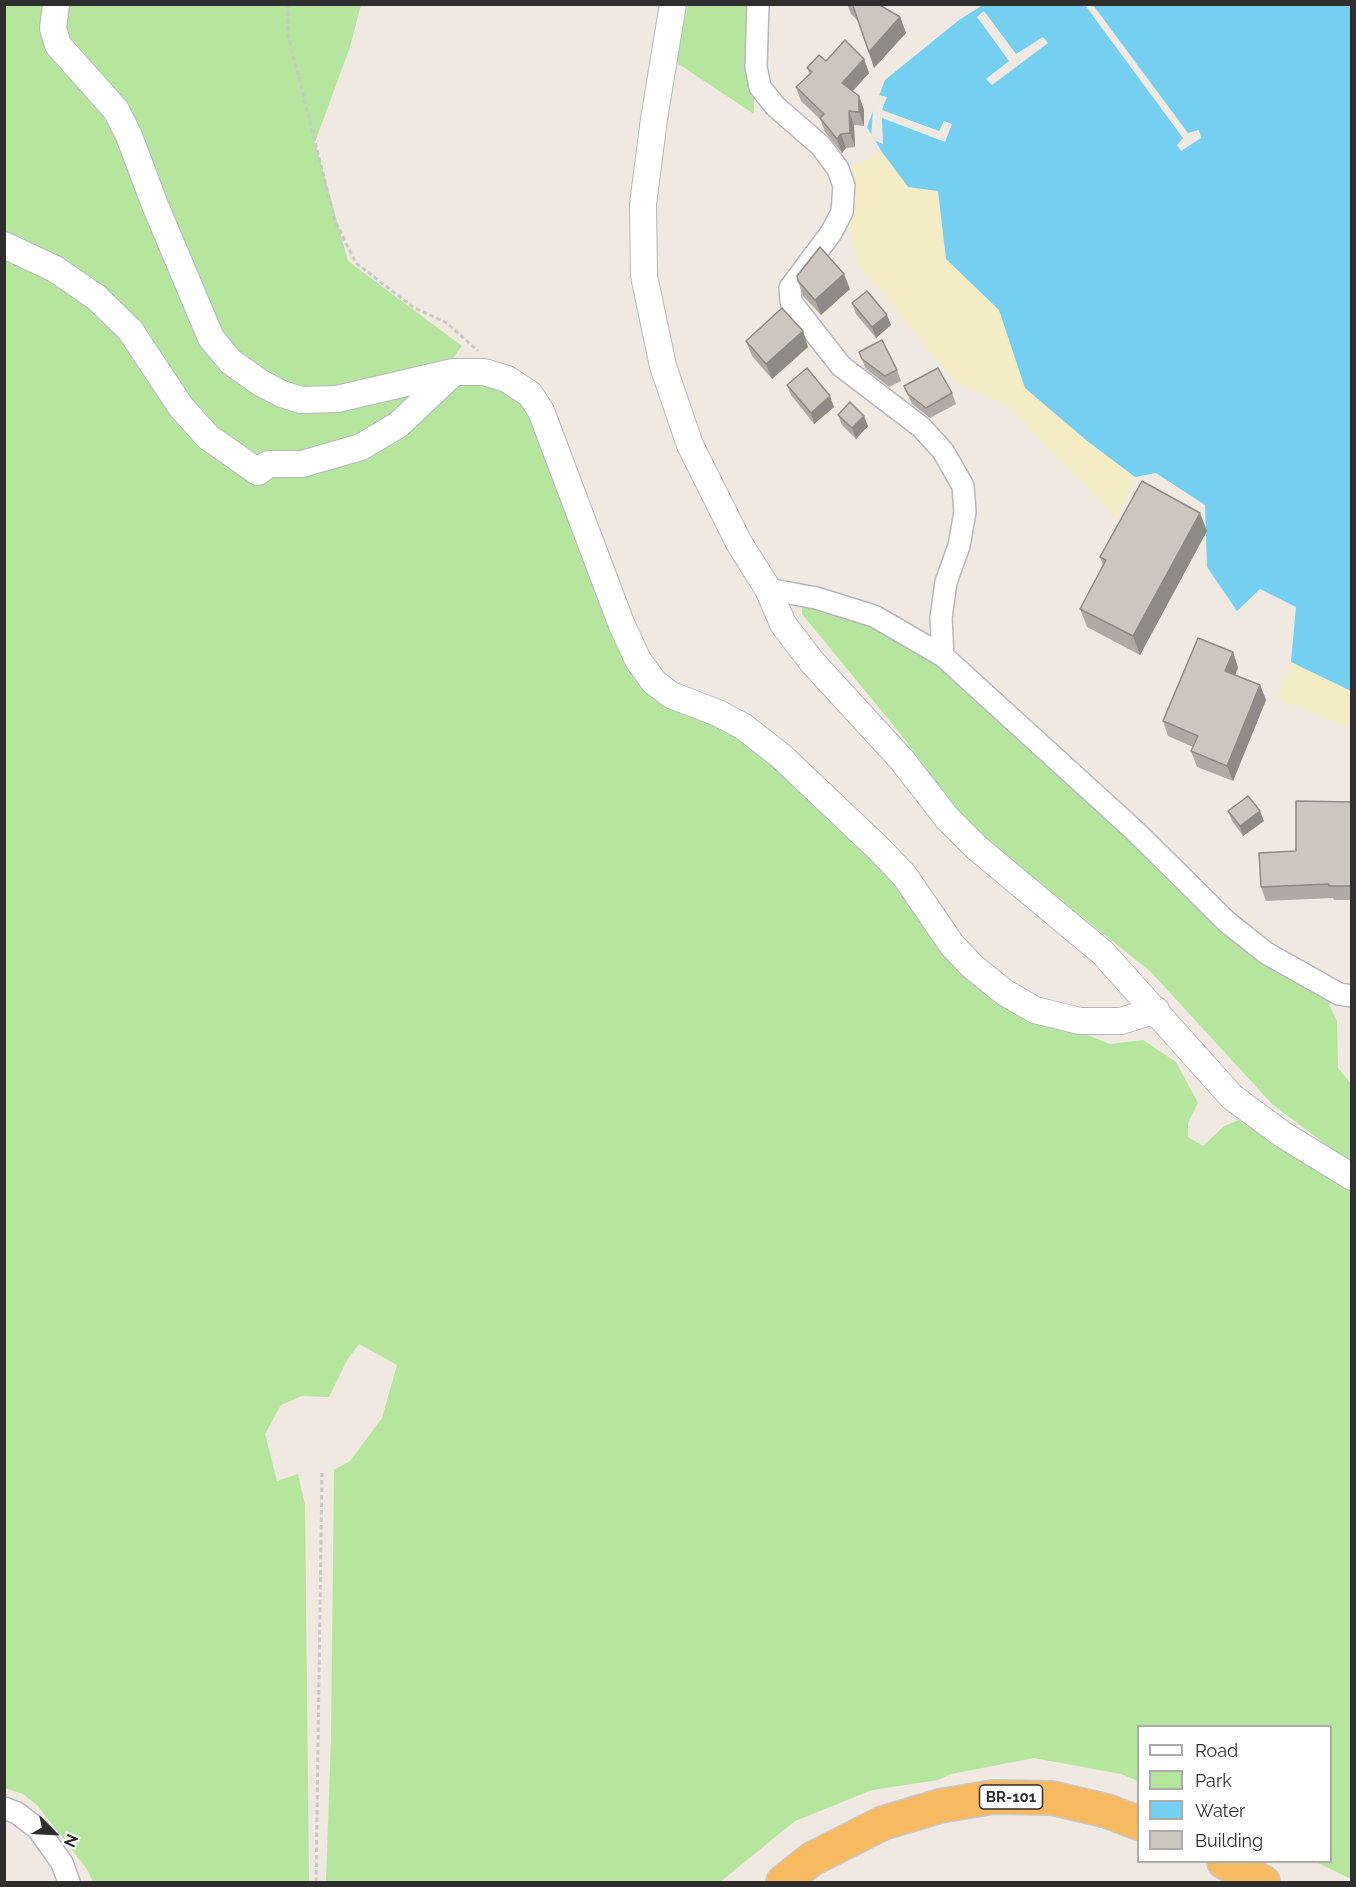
<!DOCTYPE html>
<html>
<head>
<meta charset="utf-8">
<style>
  body { margin:0 }
  #map { position:relative; width:1356px; height:1887px; overflow:hidden; background:#efe9e1; font-family:Raleway,sans-serif }
  canvas { display:block }
  .frame { position:absolute; inset:0; border:6px solid #2e2e2e; pointer-events:none }
  .legend { position:absolute; left:1137px; top:1725px; width:195px; height:138px; box-sizing:border-box; background:#fff; border:2px solid #ababab; margin:0; padding:8px 10px; list-style:none; font-size:18px; color:#2e2e2e }
  .legend li { display:flex; align-items:center; gap:12px; height:30px }
  .legend b { width:30px; border:2px solid #ababab }
  .north { position:absolute; left:24px; top:1803px; width:60px; height:60px; -webkit-text-stroke:4px #fff; paint-order:stroke; rotate:114deg; font-size:16px; font-weight:700; line-height:24px; text-align:center; color:#2e2e2e }
  .north::after { content:''; display:block; margin:auto; width:21px; height:27px; background:#2e2e2e; clip-path:polygon(50% 0,100% 100%,50% 72%,0 100%) }
</style>
</head>
<body>
<div id="map">
<canvas width="1356" height="1887"></canvas>
<div class="frame"></div>
<ul class="legend">
<li><b style="height:8px;background:#fff"></b>Road</li>
<li><b style="height:16px;background:#b6e59e"></b>Park</li>
<li><b style="height:16px;background:#75cff0"></b>Water</li>
<li><b style="height:16px;background:#cbc7bf"></b>Building</li>
</ul>
<div class="north">N</div>
</div>
<script>
const g = document.querySelector('canvas').getContext('2d');
g.lineJoin = 'round';
function fillPath(path, color) { g.fillStyle = color; g.fill(path, 'evenodd'); }
const poly = rows => new Path2D(rows.map(r => 'M' + r).join(''));
function strokePath(path, color, width, dash) { g.strokeStyle = color; g.lineWidth = width; g.lineCap = dash ? 'butt' : 'round'; g.setLineDash(dash || []); g.stroke(path); }
function label(font, color, halo, rows, align = 'center') {
  g.font = font + ' Raleway,sans-serif'; g.lineWidth = 4.5; g.setLineDash([]); g.textBaseline = 'middle'; g.strokeStyle = halo; g.fillStyle = color; for (const [text, x, y, turn = 0] of rows) {
    g.save(); g.translate(x, y); g.rotate((+turn || 0) * Math.PI / 180); g.textAlign = isNaN(turn) ? turn : align; if (halo) g.strokeText(text, 0, 0); g.fillText(text, 0, 0); g.restore();
  }
}
const green = poly([
  [5,5,361,5,350,47,315,142,348,261,462,346,416,408,469,378,510,392,531,408,640,671,747,733,901,878,941,943,1077,1031,1110,1044,1143,1040,1176,1062,1198,1103,1188,1123,1188,1137,1203,1146,1224,1126,1239,1120,1351,1185,1351,1879,1316,1862,1330,1862,1330,1726,1138,1726,1138,1781,1121,1774,1034,1758,951,1774,938,1780,872,1790,795,1821,720,1882,326,1882,331,1738,334,1470,350,1461,382,1418,397,1365,359,1344,347,1360,329,1397,302,1396,281,1405,265,1434,277,1481,298,1474,305,1505,309,1882,93,1882,87,1869,37,1805,23,1794,5,1788],
  [688,5,754,5,754,114,674,61],
  [802,604,832,606,929,652,1326,998,1337,1021,1338,1068,1351,1084,1351,1163,1273,1105,1150,971,967,825,903,737,802,614]
]);
const sand = poly([
  [882,152,908,187,938,191,946,259,999,310,1025,388,1086,440,1135,477,1116,519,1086,485,1042,442,1008,405,955,382,858,263,847,213,844,170],
  [1291,662,1351,691,1351,728,1277,699]
]);
const water = poly([
  [983,5,1351,5,1351,691,1291,662,1296,607,1260,589,1237,611,1207,567,1205,505,1156,473,1135,477,1086,440,1025,388,999,310,946,259,938,191,908,187,882,152,867,127,885,80,959,20]
]);
const pier = poly([
  [1085,5,1093,5,1188,133,1199,130,1201,138,1181,151,1177,145,1183,138],
  [984,11,1016,54,1043,37,1048,43,992,85,986,79,1009,61,977,17],
  [879,95,887,97,882,110,939,131,944,121,952,124,945,142,882,118,883,144,871,139,873,110]
]);
const path = poly([
  [288,4,288,35,335,221,356,263,413,307,447,323,478,351],
  [316,1882,322,1473]
]);
const minor = poly([
  [758,4,756,67,760,87,775,106,821,146,838,169,844,186,842,212,831,233,790,288,791,302,841,366,921,427,943,451,963,486,965,512,959,546,946,582,941,618,943,656],
  [768,589,816,598,874,616,943,656,1134,830,1227,922,1266,953,1339,994,1352,996],
  [4,1808,17,1813,38,1829,62,1863,69,1882]
]);
const tertiary = poly([
  [56,4,53,28,58,45,116,110,129,136,155,205,211,338,231,362,261,383,282,394,301,400,337,399,453,372,484,372,507,379,530,394,541,411,621,623,638,660,654,682,671,695,718,713,744,727,781,756,878,848,904,875,952,945,972,966,1004,992,1035,1010,1080,1021,1121,1021,1156,1010],
  [673,4,654,119,643,204,644,276,663,366,690,445,739,543,768,589,783,624,812,662,902,760,947,818,977,848,1103,953,1232,1097,1282,1134,1352,1177],
  [4,245,55,269,96,297,130,330,181,407,208,437,258,472,268,464,302,464,361,447,398,425,453,373]
]);
const trunk = poly([
  [1224,1862,1263,1882],
  [783,1882,812,1859,883,1823,940,1806,993,1797,1052,1798,1107,1811,1138,1823]
]);
const wall = poly([
  [847,4,878,4,900,17,906,33,874,68,858,21,851,14],
  [864,59,869,73,853,91,859,96,864,110,864,126,854,125,855,147,846,148,842,153,825,132,820,119,801,101,796,87,810,74,807,68,826,61],
  [798,281,850,289,821,315,803,296],
  [852,303,891,325,876,338,856,314],
  [803,331,808,347,772,379,752,356,746,341],
  [859,352,897,370,901,381,889,387,866,369],
  [787,385,834,407,814,424,791,395],
  [904,386,952,393,956,404,930,418,912,404],
  [838,415,868,426,856,439,842,425],
  [1207,531,1140,655,1087,627,1080,609,1103,565,1100,557],
  [1233,652,1238,668,1235,675,1260,685,1266,700,1233,781,1197,767,1191,751,1193,747,1168,736,1163,721],
  [1352,802,1352,900,1334,900,1333,898,1266,901,1261,887,1296,851],
  [1228,811,1264,821,1243,836,1232,821]
]);
const shadedWall = poly([
  [900,17,906,33,874,68,869,52],
  [864,59,869,73,847,97,842,83],
  [859,96,864,110,864,126,859,112],
  [849,111,854,125,855,147,850,133],
  [841,134,846,148,842,153,837,139],
  [844,274,850,289,821,315,815,300],
  [887,315,891,325,876,338,872,327],
  [803,331,808,347,772,379,766,364],
  [830,396,834,407,814,424,811,413],
  [864,416,868,426,856,439,852,428],
  [1200,513,1207,531,1140,655,1133,636],
  [1233,652,1238,668,1230,686,1225,671],
  [1260,685,1266,700,1233,781,1227,766],
  [1260,811,1264,821,1243,836,1240,826]
]);
const building = poly([
  [851,4,878,4,900,17,869,52,853,6,851,4],
  [845,40,864,59,842,83,859,96,859,112,849,111,850,133,841,134,837,139,820,118,824,114,796,87,812,72,807,68,819,55,826,61,845,40],
  [820,247,844,274,815,300,798,281,797,276,820,247],
  [867,291,887,315,872,327,852,303,867,291],
  [782,308,803,331,766,364,746,341,782,308],
  [882,340,897,370,885,376,862,359,859,352,882,340],
  [807,368,830,396,811,413,787,385,807,368],
  [938,368,952,393,926,408,908,394,904,386,938,368],
  [850,402,864,416,852,428,838,415,850,402],
  [1142,481,1200,513,1133,636,1080,609,1106,560,1100,557,1142,481],
  [1198,638,1233,652,1225,671,1260,685,1227,766,1191,751,1198,736,1163,721,1198,638],
  [1248,796,1260,811,1240,826,1228,811,1248,796],
  [1296,801,1352,802,1352,886,1329,886,1329,884,1261,887,1259,853,1296,851,1296,801]
]);
const shields = [
  [1011,1797,63]
];
const shieldNames = [
  ["BR-101",1011,1797]
];
fillPath(green, '#b6e59e');
fillPath(sand, '#f3ecc5');
fillPath(water, '#75cff0');
fillPath(pier, '#efe9e1');
strokePath(minor, '#b4b7c1', 24);
strokePath(tertiary, '#b4b7c1', 28);
strokePath(trunk, '#c9c9c9', 36);
strokePath(path, '#c9c9c9', 3, [4.5, 3]);
strokePath(minor, '#fff', 21);
strokePath(tertiary, '#fff', 26);
strokePath(trunk, '#f8ba60', 33);
fillPath(wall, '#afaba4');
fillPath(shadedWall, '#8e8b86');
fillPath(building, '#cbc7bf');
strokePath(building, '#8e8b86', 1.5);
for (const [x, y, w] of shields) { const box = new Path2D(); box.roundRect(x - w / 2, y - 12, w, 24, 4.5); g.fillStyle = '#fff'; g.fill(box); strokePath(box, '#2e2e2e', 1.5); }
label('bold 15px', '#2e2e2e', null, shieldNames);
</script>
</body>
</html>
